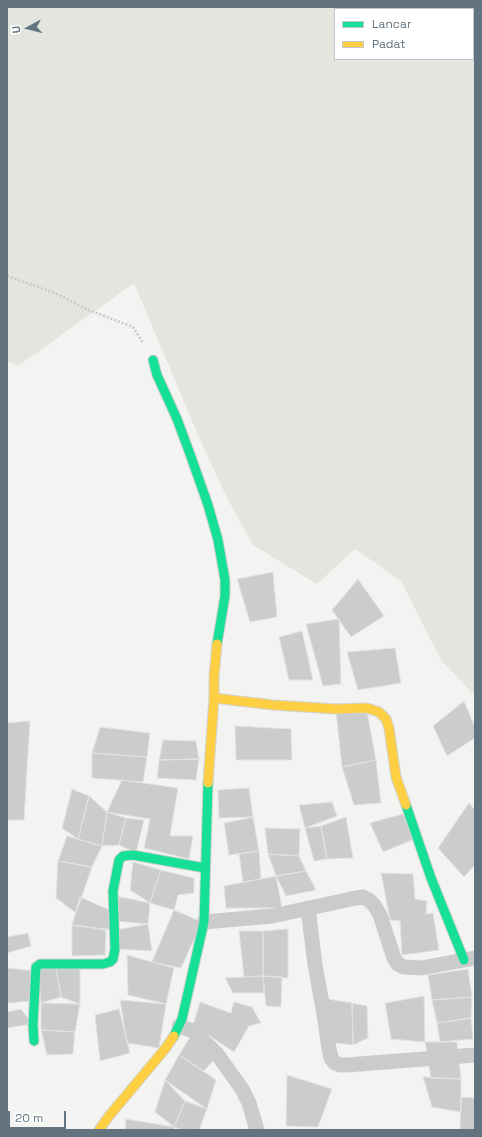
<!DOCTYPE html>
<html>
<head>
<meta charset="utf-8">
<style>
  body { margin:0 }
  #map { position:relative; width:482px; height:1137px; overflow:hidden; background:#f3f3f1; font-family:"Space Grotesk",sans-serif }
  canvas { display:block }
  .frame { position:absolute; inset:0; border:8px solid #637380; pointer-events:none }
  .legend { position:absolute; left:334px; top:8px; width:140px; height:52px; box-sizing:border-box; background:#fff; border:1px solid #c1c7cc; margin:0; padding:5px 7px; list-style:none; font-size:12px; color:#637380 }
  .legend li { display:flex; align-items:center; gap:8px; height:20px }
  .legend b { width:20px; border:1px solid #c1c7cc }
  .north { position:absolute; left:8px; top:8px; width:40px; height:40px; -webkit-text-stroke:3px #fff; paint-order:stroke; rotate:263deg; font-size:11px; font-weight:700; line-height:16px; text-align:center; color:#637380 }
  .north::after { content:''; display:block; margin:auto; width:14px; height:18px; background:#637380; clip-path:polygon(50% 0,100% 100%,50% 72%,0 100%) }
  .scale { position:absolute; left:8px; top:1111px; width:58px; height:18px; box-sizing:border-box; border:2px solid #637380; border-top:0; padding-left:5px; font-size:12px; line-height:14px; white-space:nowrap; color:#637380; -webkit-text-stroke:3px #fff; paint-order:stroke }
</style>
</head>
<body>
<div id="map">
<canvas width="482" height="1137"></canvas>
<div class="frame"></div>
<ul class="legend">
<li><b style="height:5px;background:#16e098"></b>Lancar</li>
<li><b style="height:5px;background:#ffcf43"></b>Padat</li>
</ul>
<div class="north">U</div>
<div class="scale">20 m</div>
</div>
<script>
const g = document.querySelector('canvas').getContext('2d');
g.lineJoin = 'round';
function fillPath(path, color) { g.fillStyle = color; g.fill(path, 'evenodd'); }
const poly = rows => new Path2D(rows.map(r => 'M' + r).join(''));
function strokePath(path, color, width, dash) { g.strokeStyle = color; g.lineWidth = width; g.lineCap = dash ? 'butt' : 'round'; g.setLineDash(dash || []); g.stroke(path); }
const green = poly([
  [7,7,475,7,475,696,441,660,401,581,355,549,317,584,253,545,226,496,198,435,134,283,18,366,7,361],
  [335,9,473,9,473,59,335,59]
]);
const building = poly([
  [273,572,277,617,250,622,237,579,273,572],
  [358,579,384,616,351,637,332,610,358,579],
  [339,619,341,684,323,686,306,624,339,619],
  [302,631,313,680,289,680,279,637,302,631],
  [395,648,401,683,358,690,347,652,395,648],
  [464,701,475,727,475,738,447,756,433,726,464,701],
  [336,711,367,711,376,760,342,767,336,711],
  [30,721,24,820,7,820,7,723,30,721],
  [235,726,291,729,292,760,236,760,235,726],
  [100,727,150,733,147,757,92,753,100,727],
  [163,740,196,741,199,759,159,760,163,740],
  [92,753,147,757,143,782,92,778,92,753],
  [199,759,196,780,157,778,159,760,199,759],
  [376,760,381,803,354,805,342,767,376,760],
  [122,780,178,788,170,836,193,836,189,859,144,848,150,819,107,812,122,780],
  [249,788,253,817,219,818,218,790,249,788],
  [72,789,89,796,78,839,62,828,72,789],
  [89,796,107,812,102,846,78,839,89,796],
  [332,802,337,816,305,828,299,805,332,802],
  [469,803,475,810,475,865,464,877,438,848,469,803],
  [107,812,126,818,119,845,102,846,107,812],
  [406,813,415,839,383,852,370,823,406,813],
  [253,817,259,851,229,855,224,823,253,817],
  [346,817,353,858,327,859,321,826,346,817],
  [126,818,144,820,136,853,119,845,126,818],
  [321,826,327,859,314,861,305,828,321,826],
  [265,828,300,829,299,856,268,854,265,828],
  [67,836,102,846,92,867,58,861,67,836],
  [259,851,261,879,243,882,239,854,259,851],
  [268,854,299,856,306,871,276,876,268,854],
  [58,861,92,867,76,913,56,898,58,861],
  [133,862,161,870,150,903,130,890,133,862],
  [161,870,194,878,194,893,178,895,174,910,150,903,161,870],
  [306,871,316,890,286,896,276,876,306,871],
  [381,873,413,874,415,899,427,901,426,914,433,913,439,950,402,955,400,921,390,920,381,873],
  [276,876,282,908,226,908,224,886,276,876],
  [116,896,150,903,148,924,114,921,116,896],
  [80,897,112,911,114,930,72,925,80,897],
  [174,910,202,922,181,968,152,962,174,910],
  [148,924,152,951,116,949,116,930,148,924],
  [72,925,106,930,105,955,72,956,72,925],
  [288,929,288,978,263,976,263,931,288,929],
  [239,931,263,931,263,976,244,977,239,931],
  [28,933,31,946,7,953,7,937,28,933],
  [127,955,174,968,166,1004,128,995,127,955],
  [80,967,80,1004,61,997,56,969,80,967],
  [7,968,34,971,33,1001,7,1003,7,968],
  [38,968,56,969,61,997,41,1003,38,968],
  [468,969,472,997,432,1000,428,975,468,969],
  [263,976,264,993,233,993,225,978,263,976],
  [263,976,282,977,281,1007,266,1006,263,976],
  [424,996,425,1042,391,1039,385,1003,424,996],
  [472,997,471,1018,437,1023,432,1000,472,997],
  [328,999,352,1003,353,1045,335,1043,328,999],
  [120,1000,166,1004,159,1048,127,1043,120,1000],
  [200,1002,231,1013,234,1002,252,1007,261,1023,249,1026,234,1052,193,1025,200,1002],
  [41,1003,80,1004,75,1032,41,1030,41,1003],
  [352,1003,367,1006,368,1038,353,1045,352,1003],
  [21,1009,32,1024,7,1028,7,1012,21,1009],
  [119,1009,130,1053,100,1061,95,1015,119,1009],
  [471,1018,473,1039,440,1042,437,1023,471,1018],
  [41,1030,75,1032,73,1054,47,1055,41,1030],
  [192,1034,216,1057,204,1071,179,1055,192,1034],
  [425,1042,457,1042,461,1079,431,1078,425,1042],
  [179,1055,216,1080,207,1109,165,1080,179,1055],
  [287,1075,332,1089,318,1127,286,1126,287,1075],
  [423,1077,461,1079,461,1112,432,1107,423,1077],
  [165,1080,185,1101,174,1127,155,1112,165,1080],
  [461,1097,475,1098,475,1130,460,1130,461,1097],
  [185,1101,207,1109,199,1130,182,1130,174,1127,185,1101],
  [126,1119,174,1127,174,1130,125,1130,126,1119]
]);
const path = poly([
  [7,276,55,293,86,309,133,327,143,343]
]);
const street = poly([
  [308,908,315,965,324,1014,329,1049,331,1058,335,1063,340,1065,347,1065,475,1055],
  [204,922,272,916,356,898,363,897,369,900,374,905,380,915,394,958,398,964,404,967,421,968,475,958],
  [179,1026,193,1031,217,1054,242,1089,249,1103,257,1130]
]);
const fast = poly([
  [153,360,157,375,177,419,190,454,208,505,218,540,225,580,225,596,217,644],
  [406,805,431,878,464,960],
  [174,1036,182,1019,204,922,208,783],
  [34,1041,33,1025,36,967,40,964,103,964,110,962,113,959,115,949,113,891,119,860,123,856,133,855,205,868]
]);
const slow = poly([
  [214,698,273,705,336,709,367,708,379,712,386,719,389,728,396,777,406,805],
  [208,783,214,698,214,677,217,644],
  [99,1130,109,1116,165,1049,174,1036]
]);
fillPath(green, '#e2e6df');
fillPath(building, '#cbcdcd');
strokePath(building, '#e2e2e1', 1);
strokePath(fast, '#d0d1d0', 11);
strokePath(slow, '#d0d1d0', 11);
strokePath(path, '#c8c9c9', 2.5, [2, 2]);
strokePath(street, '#cacccc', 15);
strokePath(fast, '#16e098', 9);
strokePath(slow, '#ffcf43', 9);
</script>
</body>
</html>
